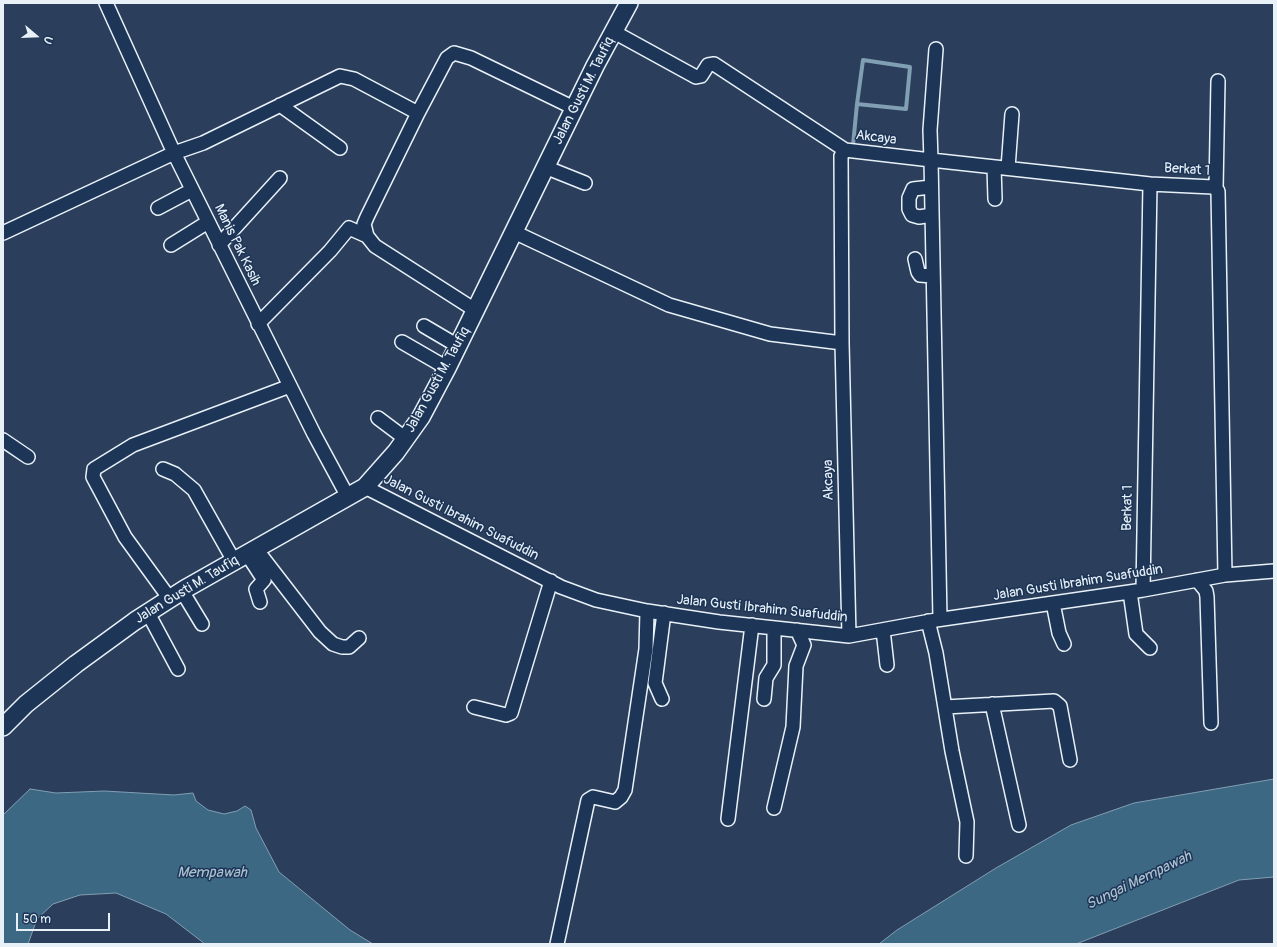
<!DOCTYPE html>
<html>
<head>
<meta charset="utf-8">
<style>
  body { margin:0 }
  #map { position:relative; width:1277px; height:947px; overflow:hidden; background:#2b3e5b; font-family:Pangolin,sans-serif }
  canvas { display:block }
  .frame { position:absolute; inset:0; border:4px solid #e8f1f8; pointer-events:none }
  .north { position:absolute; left:16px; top:16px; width:40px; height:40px; -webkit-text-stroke:3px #1d3557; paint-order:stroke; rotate:109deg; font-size:11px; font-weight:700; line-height:16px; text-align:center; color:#e8f1f8 }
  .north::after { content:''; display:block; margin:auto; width:14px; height:18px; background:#e8f1f8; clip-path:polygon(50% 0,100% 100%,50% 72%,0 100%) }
  .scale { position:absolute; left:16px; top:913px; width:94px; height:18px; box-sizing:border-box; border:2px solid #e8f1f8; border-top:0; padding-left:5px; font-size:12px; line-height:14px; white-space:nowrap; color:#e8f1f8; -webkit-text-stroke:3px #1d3557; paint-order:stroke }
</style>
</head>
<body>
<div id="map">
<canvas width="1277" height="947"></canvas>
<div class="frame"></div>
<div class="north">U</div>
<div class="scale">50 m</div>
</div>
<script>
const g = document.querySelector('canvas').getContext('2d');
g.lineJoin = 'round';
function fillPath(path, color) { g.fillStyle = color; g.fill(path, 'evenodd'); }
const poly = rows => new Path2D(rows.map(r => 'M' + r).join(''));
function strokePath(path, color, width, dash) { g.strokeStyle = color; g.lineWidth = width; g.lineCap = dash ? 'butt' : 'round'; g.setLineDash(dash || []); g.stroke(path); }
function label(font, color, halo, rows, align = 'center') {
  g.font = font + ' Pangolin,sans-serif'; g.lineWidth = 3; g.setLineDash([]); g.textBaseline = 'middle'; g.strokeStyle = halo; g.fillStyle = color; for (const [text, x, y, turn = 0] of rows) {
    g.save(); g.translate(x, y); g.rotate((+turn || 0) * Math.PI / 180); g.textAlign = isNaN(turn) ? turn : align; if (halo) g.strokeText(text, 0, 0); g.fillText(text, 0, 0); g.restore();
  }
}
const water = poly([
  [1274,779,1274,877,1239,880,1076,944,879,944,897,930,996,868,1071,825,1134,803,1274,779],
  [30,789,56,793,104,791,174,795,193,793,196,801,208,810,224,814,237,811,245,806,251,810,256,828,279,872,350,930,373,944,205,944,166,914,116,893,80,895,53,904,37,919,28,944,3,944,3,815,30,789]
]);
const stream = poly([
  [853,145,857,104,906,109,910,67,863,60,857,104]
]);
const minor = poly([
  [106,3,174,153,314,434,348,497],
  [614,32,696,77,701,76,708,65,714,64,845,150,931,160,940,619],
  [936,49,930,130,931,160,1150,184],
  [280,105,340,148],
  [418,113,367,217,364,224,367,236,375,246,475,310],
  [845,150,841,156,842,343,849,636],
  [545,167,585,183],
  [994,167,995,199],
  [1008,168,1012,114],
  [931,187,913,189,909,198,909,209,912,215,919,217,932,215],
  [1216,189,1218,81],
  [158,208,192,190],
  [514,232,669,305,770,334,842,343],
  [3,233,174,153,203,143,340,76,354,79,418,113,447,58,454,53,471,58,574,108],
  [171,245,208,222],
  [219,245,280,178],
  [915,259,918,272,920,275,933,276],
  [258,324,330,251,349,228,367,236],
  [424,326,458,346],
  [402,342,447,368],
  [378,418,406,439],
  [3,440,28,457],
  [163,469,175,474,194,490,234,561],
  [365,487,561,587,596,600,647,611,719,622,849,636,936,620,1143,590,1225,575,1274,571],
  [256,549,320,632,333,644,342,647,349,647,359,638],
  [247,554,264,580,256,589,260,602],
  [1197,580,1206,591,1207,597,1211,723],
  [1143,590,1150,184,1213,187,1218,191,1225,575],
  [182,591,202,624],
  [1130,592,1136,634,1150,648],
  [170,599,125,537,93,477,94,469,133,445,290,386],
  [1053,603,1059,633,1064,644],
  [148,613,178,669],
  [928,621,936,653,952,751,967,822,966,856],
  [883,630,887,665],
  [662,699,655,683,664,613],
  [764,699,766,678,774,665,774,628],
  [992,704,1019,825],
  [474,707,506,715,511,713,551,581],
  [945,707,1054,701,1060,706,1070,760],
  [774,808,793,727,796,666,804,645,797,630],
  [728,819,752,625],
  [557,944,588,800,593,797,615,802,621,797,625,790,646,649,647,611]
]);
const major = poly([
  [3,727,26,704,76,664,135,621,185,589,365,487,396,452,421,417,447,368,595,66,629,3]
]);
const streetNames = [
  ["Jalan Gusti M. Taufiq",584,91,-63],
  ["Akcaya",876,138,7],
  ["Berkat 1",1187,170,4],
  ["Manis Pak Kasih",237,245,64],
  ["Jalan Gusti M. Taufiq",438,380,-61],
  ["Akcaya",829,480,-91],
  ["Berkat 1",1128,508,-89],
  ["Jalan Gusti Ibrahim Suafuddin",461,518,27],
  ["Jalan Gusti Ibrahim Suafuddin",1078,583,-9],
  ["Jalan Gusti M. Taufiq",187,590,-31],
  ["Jalan Gusti Ibrahim Suafuddin",762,609,6]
];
const waterNames = [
  ["Mempawah",212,873],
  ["Sungai Mempawah",1139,881,-26]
];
fillPath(water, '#3d6884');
strokePath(water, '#819fb2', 1);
strokePath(stream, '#819fb2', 4);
strokePath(minor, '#e8f1f8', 16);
strokePath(major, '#e8f1f8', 20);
strokePath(minor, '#1d3557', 13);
strokePath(major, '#1d3557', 17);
label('14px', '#e8f1f8', '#1d3557', streetNames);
label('italic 15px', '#acc1cf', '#1d3557', waterNames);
</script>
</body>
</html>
